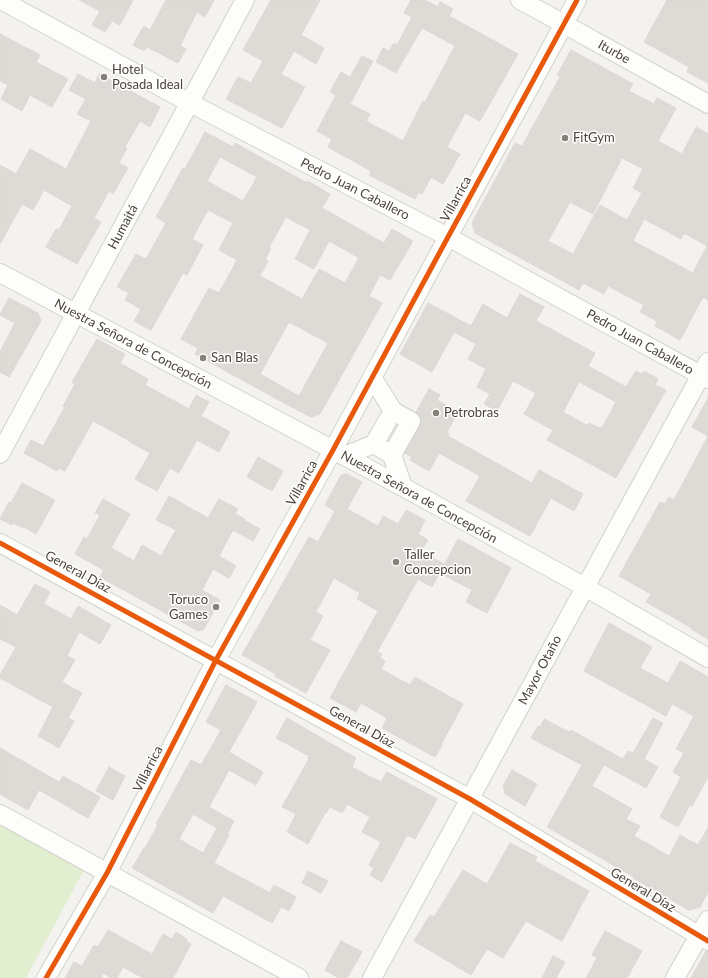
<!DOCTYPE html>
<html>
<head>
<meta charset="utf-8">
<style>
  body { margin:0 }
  canvas { display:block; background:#f4f2ee }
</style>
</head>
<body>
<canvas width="708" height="978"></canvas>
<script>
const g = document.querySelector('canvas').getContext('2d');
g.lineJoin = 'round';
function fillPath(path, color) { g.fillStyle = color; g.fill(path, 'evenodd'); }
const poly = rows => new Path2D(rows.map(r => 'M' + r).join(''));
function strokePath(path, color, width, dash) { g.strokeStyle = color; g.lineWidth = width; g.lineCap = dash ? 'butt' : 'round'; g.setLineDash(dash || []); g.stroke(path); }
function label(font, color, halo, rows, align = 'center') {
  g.font = font + ' Lato,sans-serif'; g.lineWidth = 3; g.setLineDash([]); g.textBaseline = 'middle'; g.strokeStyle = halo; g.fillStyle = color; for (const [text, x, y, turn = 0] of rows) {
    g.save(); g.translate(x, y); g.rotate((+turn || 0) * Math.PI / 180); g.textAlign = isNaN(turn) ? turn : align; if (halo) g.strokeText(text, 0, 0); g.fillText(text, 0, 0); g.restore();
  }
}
const green = poly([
  [0,822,85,868,26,978,0,978]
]);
const building = poly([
  [79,0,133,0,120,25,112,21,105,32,92,25,100,11,79,0],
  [166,0,214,0,205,17,197,12,180,46,186,49,178,63,147,47,144,51,133,45,144,26,150,30,166,0],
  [271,0,320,0,301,35,324,48,316,64,294,51,281,74,305,87,282,128,226,99,238,77,251,83,263,61,243,50,271,0],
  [411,0,425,0,438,7,440,2,453,9,449,16,518,54,480,121,465,113,447,147,460,154,443,184,431,177,422,194,419,192,415,199,369,175,371,171,328,147,332,139,317,131,336,95,330,92,341,72,350,77,362,56,373,61,350,104,370,114,366,121,403,141,423,101,425,102,455,46,422,28,396,73,376,62,383,48,389,51,394,43,397,45,412,17,404,13,411,0],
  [667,0,708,0,708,83,687,72,689,67,644,42,667,0],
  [0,34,40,55,36,62,68,79,52,107,30,95,22,111,1,99,8,85,0,81,0,34],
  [571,50,633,84,629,91,654,104,657,98,676,108,658,141,682,154,696,127,708,134,708,300,703,297,680,340,655,326,657,321,640,312,644,305,608,286,604,294,583,283,579,290,475,233,472,223,515,143,522,146,560,77,557,75,571,50],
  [622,158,643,169,633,188,642,193,627,220,600,205,573,254,548,241,570,202,593,214,622,158],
  [644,219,681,239,684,233,707,246,693,273,633,241,644,219],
  [78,74,95,83,99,74,160,107,150,127,140,121,125,147,127,148,119,163,128,168,113,194,109,191,94,218,101,222,77,264,46,247,56,229,59,230,72,206,44,190,33,210,22,204,0,244,0,165,16,174,30,149,66,169,91,121,77,114,86,99,69,90,78,74],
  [205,132,233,147,235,143,307,183,308,181,330,194,322,208,384,243,392,229,413,241,390,280,380,275,369,296,382,303,320,414,311,417,284,403,195,354,198,348,181,339,209,288,219,293,236,262,237,260,219,250,233,223,208,210,192,239,203,245,187,275,183,273,151,330,134,321,141,309,125,300,129,293,117,287,136,254,146,259,166,223,156,217,183,168,185,169,205,132],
  [220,157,257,177,243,201,207,181,220,157],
  [286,217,310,230,295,259,314,269,329,241,359,258,345,283,319,269,302,299,260,276,268,261,265,260,271,248,269,247,286,217],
  [289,322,328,343,299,396,260,374,289,322],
  [520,294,544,307,536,321,595,353,588,366,626,387,636,371,642,374,644,371,658,379,655,385,666,390,616,478,547,440,553,430,524,414,536,393,513,381,497,411,484,404,490,394,477,387,486,369,468,359,476,344,454,332,432,372,400,354,428,303,471,326,483,304,507,318,520,294],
  [579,382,616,402,602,428,600,427,599,428,589,423,588,426,563,412,579,382],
  [9,298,38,313,41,321,9,377,0,372,0,352,15,323,0,315,9,298],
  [97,339,125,354,120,363,148,379,145,385,189,409,196,395,209,402,201,416,230,432,219,452,197,440,179,473,170,468,157,491,135,479,150,453,130,442,130,441,93,421,65,471,59,468,57,471,24,453,31,440,43,446,65,407,63,406,75,384,72,382,97,339],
  [429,389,440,395,437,400,458,412,447,432,449,434,448,436,532,483,539,470,583,494,574,511,551,498,530,536,466,501,480,476,439,453,429,471,410,460,412,457,405,453,420,426,421,420,420,416,416,412,429,389],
  [708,398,708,639,691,629,692,628,646,602,651,594,619,576,660,502,665,504,669,497,674,500,708,436,692,427,708,398],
  [258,457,283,471,272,491,247,477,258,457],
  [347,474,362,482,347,509,378,526,383,516,398,524,406,510,425,520,418,534,428,540,421,551,444,564,432,587,418,579,377,652,382,654,380,658,385,661,381,669,410,685,415,677,463,704,442,743,442,745,435,757,382,728,387,718,361,703,356,712,330,698,378,611,357,599,360,593,334,578,316,612,323,616,310,640,330,650,306,693,275,676,276,674,242,655,309,537,318,542,335,511,325,505,341,475,347,474],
  [22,483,55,500,36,534,24,527,23,528,13,523,12,525,0,519,9,502,11,503,22,483],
  [169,496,208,518,219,499,238,509,235,514,245,519,244,520,260,529,253,541,233,530,219,556,236,566,229,578,213,569,202,590,220,600,204,629,198,631,100,577,104,570,75,554,84,537,87,539,100,515,95,513,103,499,130,514,111,548,134,561,142,545,161,556,176,530,156,520,169,496],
  [458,539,511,568,487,613,466,602,472,590,440,573,458,539],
  [35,584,50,592,44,604,71,619,78,606,111,625,100,644,79,632,67,656,75,660,62,682,82,693,68,718,74,721,59,748,38,736,53,707,0,678,0,675,16,647,0,639,0,605,17,615,35,584],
  [609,623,652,647,640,668,668,683,680,661,708,677,708,777,692,806,690,805,678,827,660,817,681,777,673,772,684,753,676,749,694,716,672,704,666,716,584,671,609,623],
  [226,685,257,702,229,752,263,772,256,785,229,770,209,807,234,821,227,834,193,814,179,839,203,853,217,828,229,835,214,863,270,893,274,885,296,897,289,911,281,907,272,923,223,896,213,913,132,868,144,848,145,848,158,825,156,824,191,760,201,765,221,730,206,722,226,685],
  [287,718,356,758,352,767,374,779,374,778,381,782,387,772,437,799,415,839,407,835,382,882,370,875,374,868,369,865,381,842,362,832,370,817,347,804,342,813,330,807,326,813,325,813,308,844,287,832,296,814,282,807,309,759,307,758,309,756,276,738,287,718],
  [653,718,663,723,644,759,658,767,646,788,604,765,592,786,632,809,626,819,640,826,634,836,669,856,680,835,698,845,708,828,708,892,700,907,689,910,633,878,634,877,547,827,582,765,531,738,538,726,540,727,544,719,569,732,571,730,623,759,628,751,633,753,653,718],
  [0,748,59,782,63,776,100,797,88,818,39,790,28,810,0,794,0,748],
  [109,767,125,776,113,800,96,791,109,767],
  [512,770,537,784,525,806,505,794,503,786,512,770],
  [510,843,537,857,535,861,589,891,562,941,526,921,503,958,487,949,471,975,414,941,430,915,434,917,463,870,487,884,510,843],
  [308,871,328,881,321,893,302,883,308,871],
  [108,930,152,954,163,934,172,939,176,932,187,939,186,941,191,944,173,978,143,978,123,967,117,978,111,978,103,973,101,977,103,978,65,978,74,962,82,966,94,945,98,947,108,930],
  [605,931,642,951,627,978,586,978,597,958,592,955,605,931],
  [341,941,362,952,347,978,339,978,325,970,341,941],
  [706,951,708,951,708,978,691,978,706,951],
  [553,956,565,962,556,978,542,978,553,956]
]);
const minor = poly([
  [1,0,190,103,448,237,708,379],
  [520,0,544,13,708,104],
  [0,273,403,487,585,587,708,658],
  [372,377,393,411,411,421,392,455],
  [374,444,393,411],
  [0,454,245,0],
  [344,456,374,444,392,455,403,487],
  [0,543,470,799,708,941],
  [0,814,299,978],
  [46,978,107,873,216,660,333,450,448,237,577,0],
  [372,978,708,362],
  [675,978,708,920]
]);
const cycleway = poly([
  [0,543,470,799,708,941],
  [46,978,107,873,216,660,333,450,448,237,577,0]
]);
const markers = [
  [104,77,4,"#868178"],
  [565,138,4,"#868178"],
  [203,358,4,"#868178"],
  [436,413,4,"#868178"],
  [396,562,4,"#868178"],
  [216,607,4,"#868178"]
];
const streetNames = [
  ["Iturbe",614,52,29],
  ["Pedro Juan Caballero",355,189,27],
  ["Villarrica",456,199,-61],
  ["Humaitá",123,227,-62],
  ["Pedro Juan Caballero",640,342,29],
  ["Nuestra Señora de Concepción",133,344,28],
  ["Villarrica",302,483,-61],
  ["Nuestra Señora de Concepción",419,497,29],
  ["General Díaz",78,572,29],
  ["Mayor Otaño",540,670,-62],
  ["General Díaz",362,727,29],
  ["Villarrica",148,769,-63],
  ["General Díaz",643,890,31]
];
const poiNames = [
  ["Hotel",112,70],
  ["Posada Ideal",112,85],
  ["FitGym",573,138],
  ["San Blas",211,358],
  ["Petrobras",444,413],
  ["Taller",404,555],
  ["Concepcion",404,570],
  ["Toruco",208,600,"right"],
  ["Games",208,615,"right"]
];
fillPath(green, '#e1eecf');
fillPath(building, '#dedbd6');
strokePath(building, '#dcd9d4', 1);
strokePath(minor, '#d2d0cb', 20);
strokePath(minor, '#fdfdfc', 18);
strokePath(cycleway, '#e8590c', 5);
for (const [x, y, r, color] of markers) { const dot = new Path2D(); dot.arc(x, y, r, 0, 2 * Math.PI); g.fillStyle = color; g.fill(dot); strokePath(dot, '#fff', 1.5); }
label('13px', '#4b4439', '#fff', streetNames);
label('13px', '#4b4439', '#fff', poiNames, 'left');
</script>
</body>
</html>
